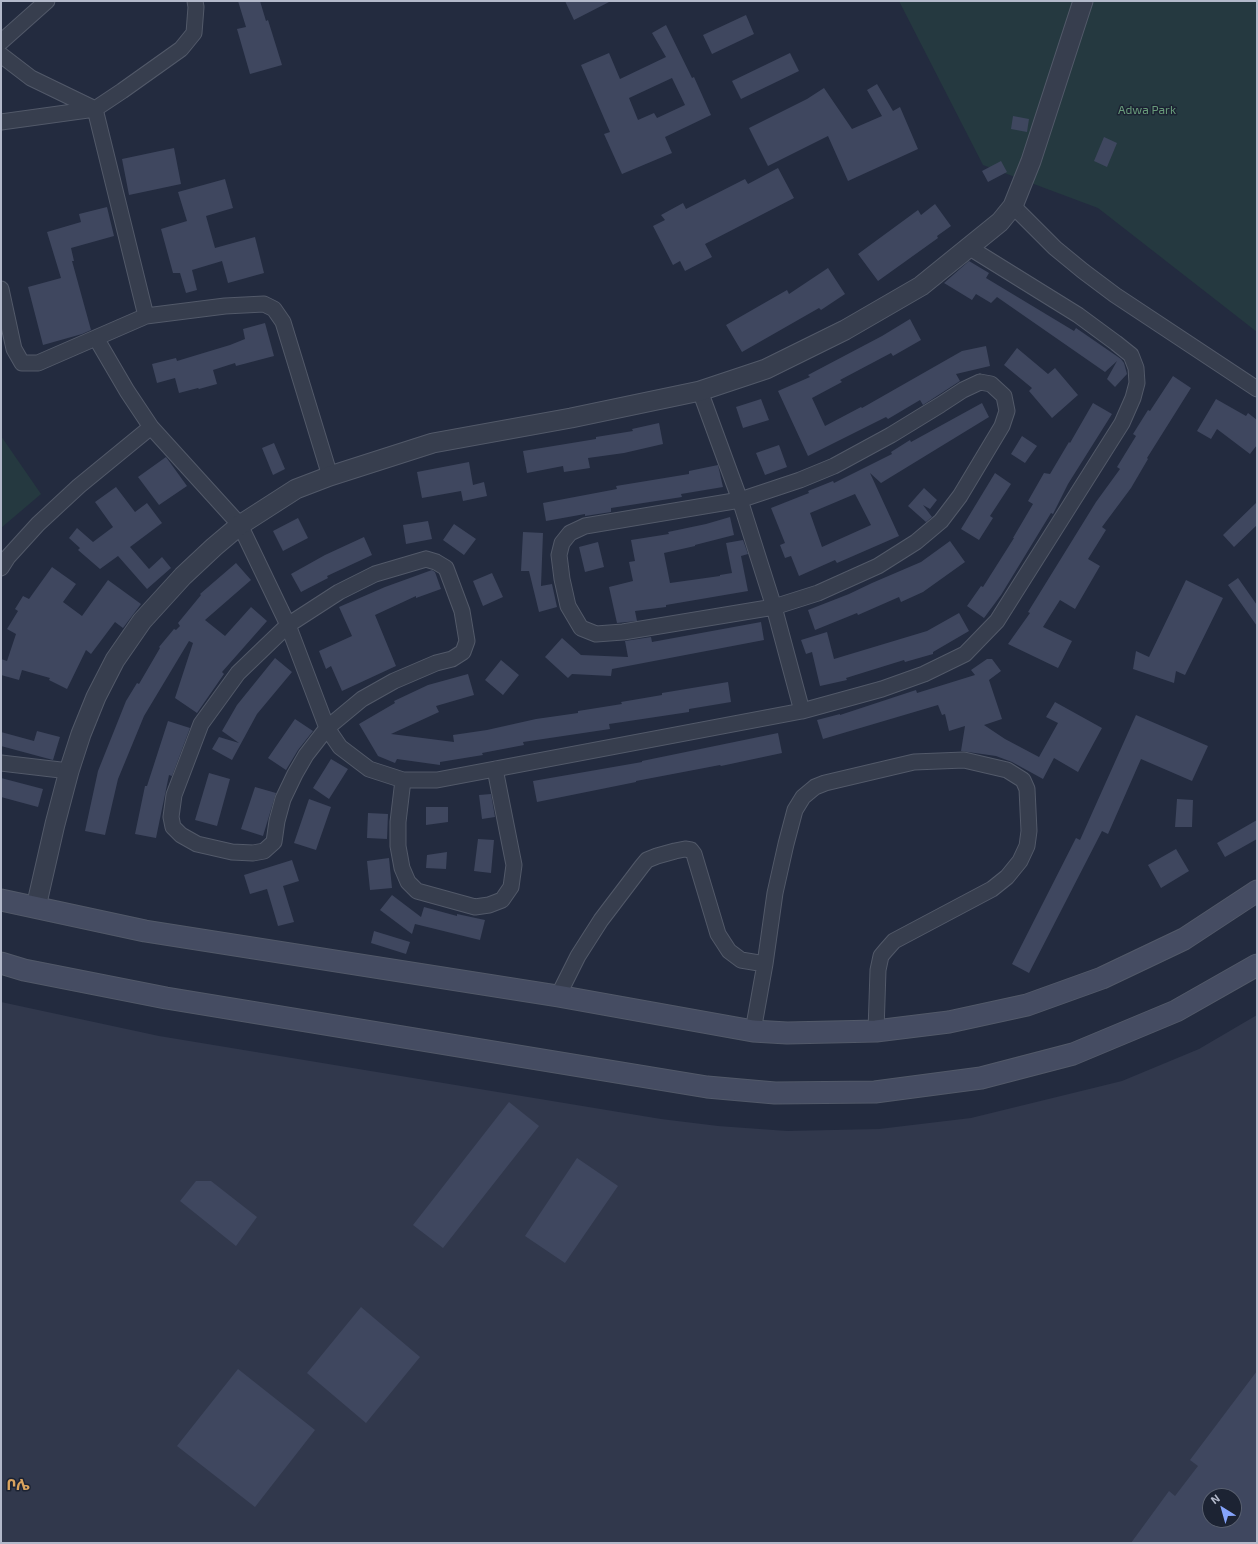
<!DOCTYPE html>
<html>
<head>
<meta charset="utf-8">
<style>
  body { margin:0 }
  #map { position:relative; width:1258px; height:1544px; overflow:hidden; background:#232b3f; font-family:"Exo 2",sans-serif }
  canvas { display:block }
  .frame { position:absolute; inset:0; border:2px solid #b3b9ca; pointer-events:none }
  .north { position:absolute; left:1202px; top:1488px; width:40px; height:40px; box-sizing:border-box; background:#1c2333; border:1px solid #585f6f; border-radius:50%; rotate:323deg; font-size:11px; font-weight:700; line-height:16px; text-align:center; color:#b3b9ca }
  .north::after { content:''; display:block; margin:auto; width:14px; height:18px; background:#85a4fc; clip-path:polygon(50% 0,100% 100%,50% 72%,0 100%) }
</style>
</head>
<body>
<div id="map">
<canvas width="1258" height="1544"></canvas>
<div class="frame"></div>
<div class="north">N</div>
</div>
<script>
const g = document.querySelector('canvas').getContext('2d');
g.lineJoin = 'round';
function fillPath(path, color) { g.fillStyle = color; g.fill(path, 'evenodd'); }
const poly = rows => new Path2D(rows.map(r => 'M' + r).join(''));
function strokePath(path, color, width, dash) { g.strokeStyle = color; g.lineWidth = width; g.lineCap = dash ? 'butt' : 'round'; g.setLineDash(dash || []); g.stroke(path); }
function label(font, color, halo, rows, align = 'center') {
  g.font = font + ' "Exo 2","Noto Sans Ethiopic",sans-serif'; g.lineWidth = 3; g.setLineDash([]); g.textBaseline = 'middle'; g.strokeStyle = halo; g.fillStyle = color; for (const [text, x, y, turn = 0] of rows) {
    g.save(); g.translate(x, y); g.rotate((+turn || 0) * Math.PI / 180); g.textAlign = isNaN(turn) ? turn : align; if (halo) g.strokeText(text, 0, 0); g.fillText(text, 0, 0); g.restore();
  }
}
const airport = poly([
  [1,1002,159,1036,661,1119,718,1126,787,1131,879,1129,971,1118,1122,1081,1199,1049,1257,1015,1257,1543,1,1543],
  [1210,1496,1234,1496,1234,1520,1210,1520]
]);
const green = poly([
  [899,1,1257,1,1257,332,1098,208,983,165],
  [1,436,41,494,1,528]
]);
const building = poly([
  [238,1,260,1,266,21,268,20,282,65,250,74,237,29,246,27],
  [565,1,611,1,574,20],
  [746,15,754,34,712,54,703,35],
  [666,25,692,78,694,77,711,115,665,137,672,153,622,174,604,134,610,132,581,65,609,53,620,79,666,57,652,33],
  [672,78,685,105,657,118,654,113,638,120,629,98],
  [790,53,799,71,741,99,732,81],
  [877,84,893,111,900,107,918,149,848,181,828,136,768,166,749,128,807,99,824,88,852,129,882,116,867,90],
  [1013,116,1029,119,1027,132,1011,129],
  [1104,137,1117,143,1107,167,1094,161],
  [174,148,181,184,129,195,122,159],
  [1001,161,1007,172,988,182,982,171],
  [778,168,794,198,705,244,712,257,685,271,680,261,673,265,653,226,665,220,661,215,683,203,686,209,745,179,748,184],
  [225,179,233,208,206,216,215,248,255,237,264,273,228,283,222,261,192,270,197,290,186,293,180,273,173,273,161,229,187,221,178,192],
  [935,204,951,226,937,236,938,238,878,281,858,254,918,210,921,215],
  [107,207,114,236,71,248,74,261,72,261,91,330,82,334,43,345,28,287,61,278,47,232,81,222,79,214],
  [969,261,989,273,986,278,1074,331,1076,328,1121,359,1124,363,1127,374,1115,387,1107,379,1117,361,1105,372,997,297,991,303,976,294,972,300,944,283],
  [828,268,845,294,821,310,819,308,742,352,726,325,787,290,789,294],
  [910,319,921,340,893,356,891,353,840,380,842,382,812,398,825,426,861,407,862,408,962,351,986,346,990,366,956,374,960,381,923,405,920,400,888,419,886,417,808,456,778,391,810,377,808,375,882,336],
  [265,323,274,356,236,366,235,363,213,370,217,384,199,389,198,388,179,393,175,378,157,383,152,364,176,358,177,361,230,345,245,339,243,329],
  [1017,348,1048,374,1055,368,1078,395,1052,418,1029,391,1032,388,1004,365],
  [1173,376,1191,388,1147,458,1148,459,1131,488,1102,527,1106,530,1088,559,1100,566,1075,609,1060,600,1043,627,1072,641,1058,668,1008,644,1030,613,1028,612,1096,502,1120,469,1117,467,1136,436,1133,434,1148,410,1150,411],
  [761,399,769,420,743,428,736,407],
  [1216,399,1246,416,1248,413,1257,420,1257,445,1250,454,1217,429,1211,439,1197,431],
  [982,403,989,417,881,483,870,473,899,536,837,563,835,560,799,576,791,556,785,558,780,545,785,543,771,508,809,493,808,491,833,481,834,483,892,454,891,452,910,440,911,442],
  [855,494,871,525,822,547,810,513],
  [1093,403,1112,414,1068,484,1053,514,1051,513,1001,595,984,618,967,606,981,586,983,587,1014,538,1013,538,1033,504,1028,501,1044,473,1050,474,1069,442,1070,443],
  [659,423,663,444,624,453,588,458,590,468,564,472,563,466,527,473,523,451,596,439,596,437,633,431,632,429],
  [1022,436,1037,446,1025,463,1011,454],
  [274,443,285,469,273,475,262,448],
  [779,445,787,467,765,475,756,453],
  [166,457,187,486,159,505,138,477],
  [469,462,473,485,484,482,487,496,463,501,461,491,422,498,417,472],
  [718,465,723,487,681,494,682,497,611,508,611,512,585,516,585,514,546,521,543,503,617,489,616,486,689,474,689,471],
  [995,473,1011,484,990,516,993,518,979,540,961,529],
  [116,487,135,512,147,503,162,523,130,547,149,569,162,557,171,568,147,589,118,556,100,569,78,550,80,548,69,538,77,528,93,542,113,527,95,502],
  [924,488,937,500,930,509,923,505,932,517,926,522,908,506],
  [1257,502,1257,525,1234,547,1223,535],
  [730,517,734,535,695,545,695,546,664,553,670,583,720,576,720,575,732,573,726,543,743,540,748,554,741,556,748,591,666,605,666,607,635,611,637,621,617,623,609,587,633,581,629,562,635,561,631,540,669,534,668,532,706,524],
  [298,518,308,538,283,551,273,531],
  [428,521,432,539,406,544,403,525],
  [454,524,476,539,464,555,443,540],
  [523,532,543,533,541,586,552,584,557,607,539,612,529,571,521,571],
  [364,537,372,555,327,576,328,578,301,592,291,574,325,555],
  [950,541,965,562,923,592,901,602,899,597,858,615,857,613,815,630,808,610,849,594,872,583,921,562],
  [598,542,604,567,585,572,579,547],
  [236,563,251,580,205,620,225,636,251,607,267,621,222,672,224,674,197,713,175,698,193,643,189,641,144,716,118,779,105,835,85,831,98,771,126,701,137,683,139,684,160,648,159,647,174,629,176,630,180,626,178,623,201,595,200,594],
  [52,567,76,584,63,602,82,616,108,580,141,604,123,628,115,622,91,654,86,650,67,689,49,680,50,678,22,670,19,680,1,675,1,659,7,661,16,634,7,629,18,611,15,609,23,596,29,599],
  [432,570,435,572,441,589,416,598,416,596,375,615,396,666,342,691,331,666,326,669,319,651,352,636,339,607,385,587],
  [492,573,503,597,483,606,473,581],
  [1238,578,1257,605,1257,626,1228,585],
  [1186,580,1223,598,1185,675,1176,671,1174,683,1133,669,1136,651,1149,657],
  [959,613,969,631,933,652,933,654,905,662,904,660,846,678,847,680,820,686,812,652,806,654,801,640,827,632,834,659,927,631],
  [761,622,764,640,612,669,611,676,572,674,568,678,545,657,562,638,581,655,628,657,625,641,651,637,652,642],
  [275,658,292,672,257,714,232,760,212,749,219,737,239,743,222,731,237,705],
  [987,659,992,659,1001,671,989,680,1002,719,984,725,1005,739,1039,757,1058,723,1046,717,1055,702,1102,728,1078,772,1054,758,1043,779,1012,762,996,756,961,751,965,726,949,731,945,714,942,715,938,705,823,739,817,720,840,714,840,715,916,690,917,693,975,675,971,670],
  [501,660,519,675,503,695,485,680],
  [468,674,474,695,436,706,439,712,391,734,454,742,453,735,487,730,536,719,578,713,578,711,622,704,621,702,662,695,662,693,728,682,731,702,689,709,689,712,609,724,610,729,523,742,524,745,482,753,483,755,440,762,440,765,397,759,395,763,378,756,359,724,395,703,394,701,428,685],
  [1136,715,1208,746,1192,781,1141,759,1108,834,1102,831,1029,973,1012,964,1076,838,1080,840],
  [295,719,313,731,298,750,286,770,268,758],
  [168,721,190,728,172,776,169,775,156,838,135,834,145,786,147,786],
  [37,731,60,737,53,760,1,746,1,732,34,741],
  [778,733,782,753,721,766,720,765,636,781,636,782,537,802,533,781,642,762,642,761],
  [331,759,348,769,329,799,313,788],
  [209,773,230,779,217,826,195,820],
  [1,778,43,789,38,807,1,797],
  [255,787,276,793,263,836,241,829],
  [491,794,495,817,482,819,479,795],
  [309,799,331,807,316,850,294,843],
  [1177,799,1193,800,1192,827,1175,827],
  [426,807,448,807,448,822,426,825],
  [368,813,388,814,387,839,367,838],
  [1257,820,1257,839,1225,857,1217,843],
  [478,839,494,840,491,873,474,871],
  [1176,849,1189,871,1161,888,1148,865],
  [447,852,446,869,426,868,427,855],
  [389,858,392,888,370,890,367,861],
  [292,860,299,881,283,886,294,922,278,926,267,889,250,894,244,875],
  [392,895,421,917,424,907,457,916,457,914,485,920,480,940,415,924,412,934,380,910],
  [374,931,410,942,406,954,371,943],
  [509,1102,539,1126,443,1248,413,1225],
  [577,1158,618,1186,565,1263,525,1236],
  [196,1181,211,1181,257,1217,236,1246,180,1201],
  [361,1307,420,1357,366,1423,307,1373],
  [238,1369,315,1430,255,1507,177,1446],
  [1257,1371,1257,1543,1131,1543,1169,1491,1175,1496,1198,1466,1190,1460],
  [1210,1496,1234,1496,1234,1520,1210,1520]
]);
const minor = poly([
  [1,42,47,1],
  [1,55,31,78,95,109,146,316],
  [1,122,95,109,122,91,181,49,194,33,196,7,195,1],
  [1013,206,1055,248,1083,271,1115,295,1257,389],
  [1,289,14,349,22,363,38,363,146,316,225,306,264,304,274,309,283,322,330,476],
  [96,338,127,391,151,427,240,525,288,625,327,728,340,747,369,769,403,780,437,780,802,711,882,689,924,674,965,654,997,621,1122,423,1133,398,1137,383,1136,368,1131,355,1116,343,1078,315,970,248],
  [980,382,991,384,1004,396,1007,411,1002,426,960,496,941,521,916,542,878,566,818,593,774,607,623,632,596,634,581,628,568,606,562,579,559,555,562,543,570,533,585,526,740,500,800,480,834,466,891,435,940,405,963,390,980,382],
  [700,391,740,500,774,607,802,711],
  [426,559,436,562,446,568,462,611,467,641,463,652,452,659,436,663,394,681,362,699,327,728,306,755,295,774,283,799,277,821,274,842,264,851,253,853,232,852,197,844,181,835,173,827,171,817,174,795,201,724,238,673,288,625,339,592,375,574,426,559],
  [1,568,8,557,38,524,79,486,151,427],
  [1,763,69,771],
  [403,780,398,822,398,846,402,868,408,882,417,891,475,907,489,905,502,900,511,887,514,865,495,769],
  [558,996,578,956,601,920,642,866,647,860,657,856,675,851,685,849,691,850,694,854,718,934,729,951,741,960,765,964],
  [753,1031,765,964,775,893,786,844,795,810,803,797,815,787,825,783,914,762,964,760,1007,770,1023,780,1027,789,1029,831,1027,846,1020,861,1007,877,992,889,894,941,886,950,881,956,878,970,876,1031]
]);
const tertiary = poly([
  [36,907,55,824,69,771,81,734,96,697,115,660,142,621,183,576,214,547,240,525,296,489,330,476,433,443,571,418,700,391,766,369,845,330,921,286,1000,222,1013,206,1031,161,1083,1]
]);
const secondary = poly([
  [1,900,145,931,558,996,753,1031,787,1033,876,1031,949,1022,1027,1005,1102,978,1184,939,1257,891],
  [1,963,24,970,166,998,707,1087,775,1093,875,1092,981,1078,1073,1054,1176,1011,1257,965]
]);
const parkNames = [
  ["Adwa Park",1147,110]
];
const districtNames = [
  ["ቦሌ",18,1485]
];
fillPath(airport, '#31384c');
fillPath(green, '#253940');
fillPath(building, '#3f475f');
strokePath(minor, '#525969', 17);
strokePath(tertiary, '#525969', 21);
strokePath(secondary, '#525969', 23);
strokePath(minor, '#373e4e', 15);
strokePath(tertiary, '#373e4e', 19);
strokePath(secondary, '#454c62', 21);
label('12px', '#699c7b', '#1c2333', parkNames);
label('bold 16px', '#d9a35e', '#1c2333', districtNames);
</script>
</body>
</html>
